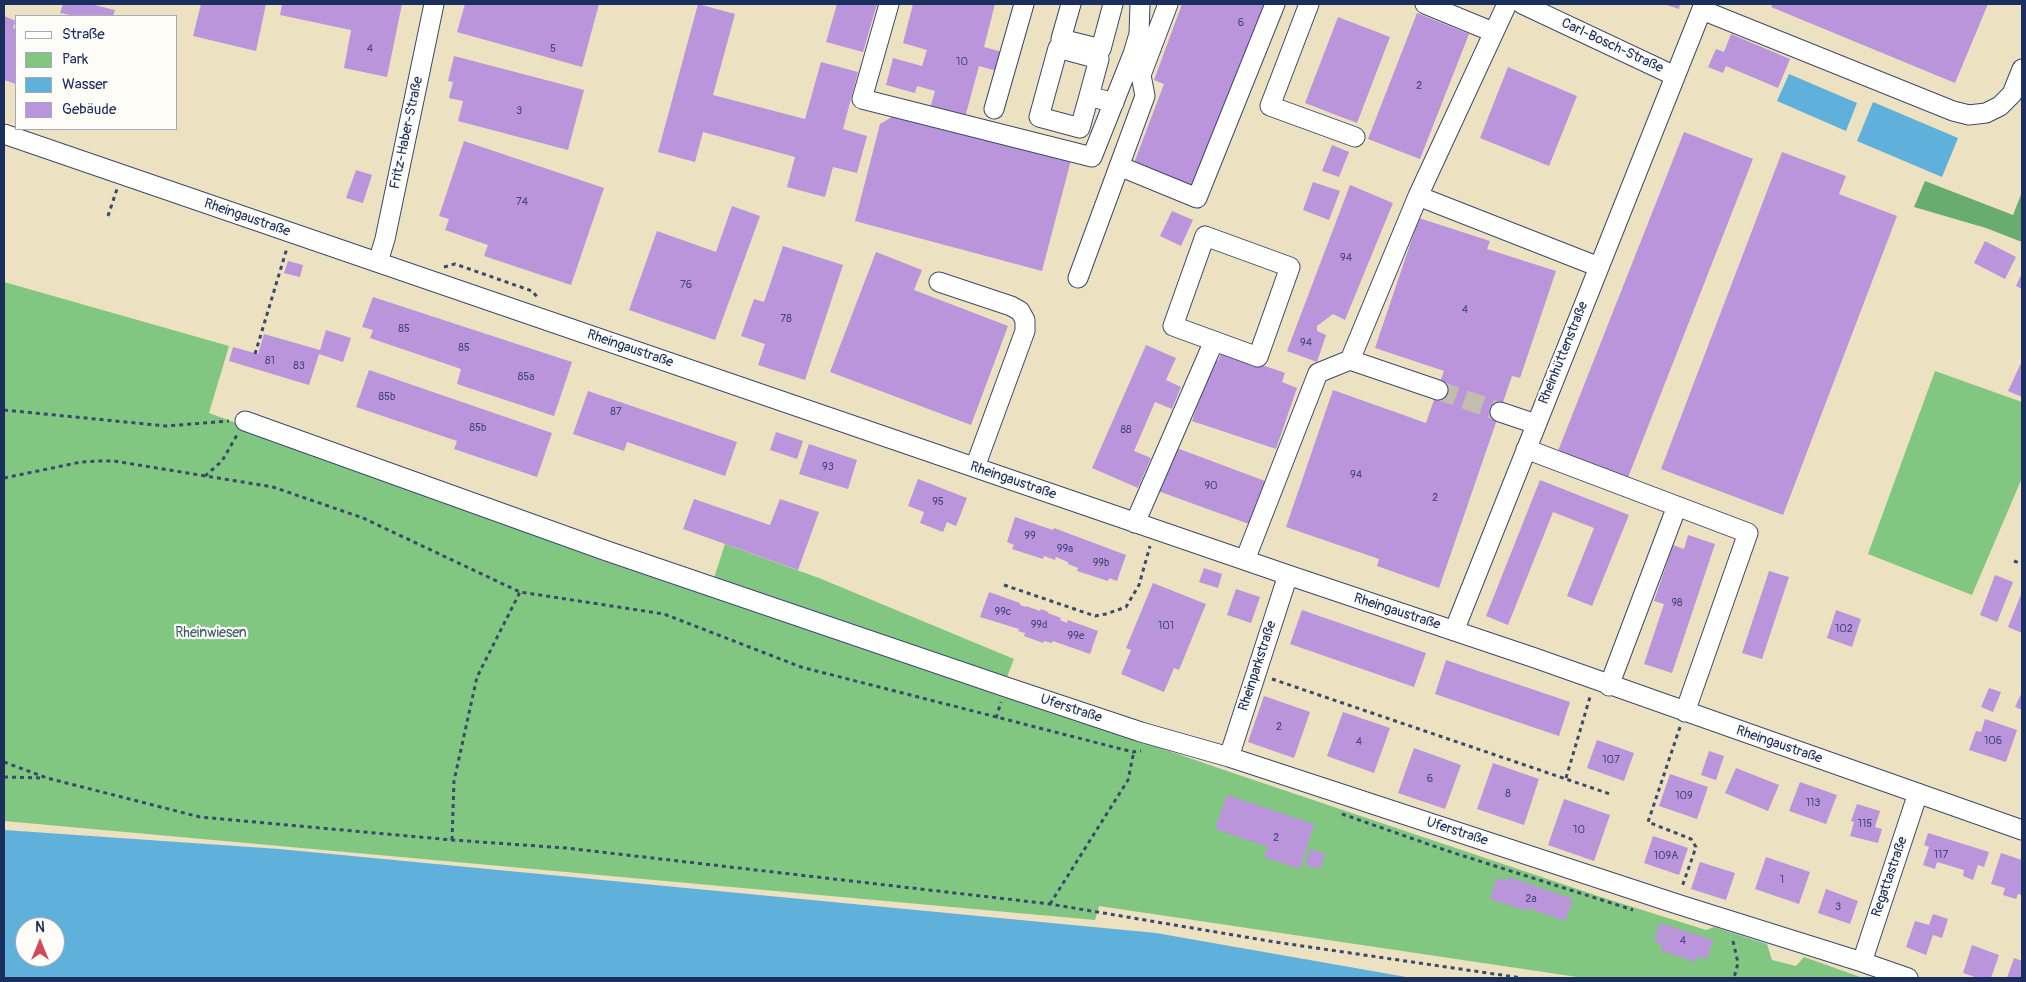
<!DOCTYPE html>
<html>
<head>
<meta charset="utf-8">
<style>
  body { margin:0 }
  #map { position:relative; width:2026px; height:982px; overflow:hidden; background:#ece1c0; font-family:Pangolin,sans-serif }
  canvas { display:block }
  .frame { position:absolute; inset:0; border:5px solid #1b2f5e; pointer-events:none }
  .legend { position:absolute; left:15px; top:15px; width:162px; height:115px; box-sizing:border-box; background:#fdfcf7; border:1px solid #a3aaba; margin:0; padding:6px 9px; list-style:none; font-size:15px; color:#1b2f5e }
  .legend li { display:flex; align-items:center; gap:10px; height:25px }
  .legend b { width:25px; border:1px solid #a3aaba }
  .north { position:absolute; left:15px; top:917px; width:50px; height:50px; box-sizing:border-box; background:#fdfcf7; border:1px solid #a3aaba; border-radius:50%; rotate:0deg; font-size:14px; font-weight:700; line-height:20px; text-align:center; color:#1b2f5e }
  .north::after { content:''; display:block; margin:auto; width:18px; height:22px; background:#d1495b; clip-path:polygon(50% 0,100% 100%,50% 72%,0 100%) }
</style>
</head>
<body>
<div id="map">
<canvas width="2026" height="982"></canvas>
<div class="frame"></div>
<ul class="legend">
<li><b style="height:6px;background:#fff"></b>Straße</li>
<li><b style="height:14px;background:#81c782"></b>Park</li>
<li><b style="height:14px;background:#5fb0da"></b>Wasser</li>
<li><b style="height:14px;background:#bb95db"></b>Gebäude</li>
</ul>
<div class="north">N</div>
</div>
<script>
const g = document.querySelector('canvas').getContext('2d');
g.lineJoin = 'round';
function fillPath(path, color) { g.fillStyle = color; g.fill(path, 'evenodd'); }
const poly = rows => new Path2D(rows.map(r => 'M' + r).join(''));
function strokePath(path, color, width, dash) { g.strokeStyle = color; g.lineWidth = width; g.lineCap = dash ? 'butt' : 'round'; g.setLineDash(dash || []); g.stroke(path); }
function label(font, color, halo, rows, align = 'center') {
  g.font = font + ' Pangolin,sans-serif'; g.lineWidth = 4.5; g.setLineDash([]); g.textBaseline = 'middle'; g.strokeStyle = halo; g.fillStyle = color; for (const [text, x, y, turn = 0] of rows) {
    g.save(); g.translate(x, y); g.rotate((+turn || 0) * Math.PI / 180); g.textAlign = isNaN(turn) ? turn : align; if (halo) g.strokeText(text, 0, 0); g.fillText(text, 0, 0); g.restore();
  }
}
const green = poly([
  [4,282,229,346,209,413,595,553,1230,772,1604,898,1706,930,1714,927,1767,944,1772,960,1796,966,1804,957,1863,978,1584,978,1099,906,1095,920,4,821],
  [1935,371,2022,402,2022,478,1972,595,1868,554],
  [725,544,819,578,1014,659,1005,682,713,581]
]);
const forest = poly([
  [1925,181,2013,215,2022,192,2022,242,1986,228,1914,207]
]);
const water = poly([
  [1789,74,1857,103,1846,131,1777,101],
  [1873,102,1958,138,1942,177,1857,141],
  [4,830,279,849,1156,933,1412,978,4,978],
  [25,927,55,927,55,957,25,957]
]);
const building = poly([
  [63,4,90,4,115,10,113,16,75,16,60,13],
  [201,4,266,4,256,51,193,36],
  [282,4,402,4,387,77,344,68,351,30,280,15],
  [465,4,599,4,582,67,457,32],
  [698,4,735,14,713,95,805,119,821,62,858,72,843,129,867,136,857,173,833,167,825,197,787,187,795,157,703,132,695,162,658,152],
  [837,4,877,4,863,52,826,42],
  [913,4,995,4,984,47,1002,52,997,71,979,66,964,121,929,112,935,91,917,86,915,93,886,85,893,58,922,66,927,50,903,43],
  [1182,4,1271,4,1197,188,1134,163,1164,84,1154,80],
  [1664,4,1680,4,1679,9],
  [1773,4,1988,4,1955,83,1771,7],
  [1417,13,1469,34,1420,159,1368,139],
  [4,16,16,21,13,28,16,29,16,84,4,80],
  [1338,17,1390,37,1357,123,1305,103],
  [1731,34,1790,59,1778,88,1726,66,1723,73,1708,67,1716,49,1724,52],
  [454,56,584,90,568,150,458,121,463,101,449,98,453,82,448,81],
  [1508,67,1577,96,1549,166,1480,138],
  [897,114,1071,160,1042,271,855,221,880,124],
  [1684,132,1753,159,1627,480,1556,456],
  [464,141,604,188,571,285,484,256,488,245,445,230,449,219,439,216],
  [1332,145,1349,152,1339,177,1322,171],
  [1782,152,1846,176,1839,194,1897,216,1783,515,1661,469],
  [356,170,372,175,363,203,346,198],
  [1313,182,1340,191,1329,220,1303,210],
  [1350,185,1393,203,1345,320,1333,314,1317,326,1317,331,1326,335,1317,362,1287,351],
  [732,206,760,216,715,340,629,310,657,231,716,252],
  [1172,211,1193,220,1181,246,1160,236],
  [1419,218,1490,241,1487,249,1556,271,1520,378,1512,376,1439,588,1377,566,1379,559,1286,527,1333,390,1426,423,1444,371,1375,348],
  [1985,241,2016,257,2005,279,1974,263],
  [783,246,843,265,805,380,758,365,765,344,741,336,754,299,764,302],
  [876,252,922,270,914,290,1008,326,971,425,830,372],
  [288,261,303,265,300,277,284,273],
  [2022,273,2022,289,2016,286],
  [373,297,572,362,554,416,457,384,461,369,370,338,373,330,362,327],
  [326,330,351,338,343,362,319,354,309,385,229,361,233,347,258,354,264,334,320,350],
  [1146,345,1176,358,1166,380,1181,387,1172,409,1155,402,1134,451,1151,458,1138,488,1092,468],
  [1222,351,1285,373,1282,382,1297,388,1276,449,1192,421,1213,359,1218,361],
  [2022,361,2022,397,2008,391],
  [369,370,552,433,537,477,454,449,457,441,356,407],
  [588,391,737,442,725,476,627,442,624,451,573,434],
  [776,432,803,441,797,459,770,450],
  [809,444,857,460,848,489,799,474],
  [1174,447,1265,481,1249,524,1158,491],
  [918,479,967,498,956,526,947,522,943,532,920,523,924,512,908,506],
  [1540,480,1629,515,1592,606,1567,596,1594,528,1553,512,1508,625,1486,616],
  [694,499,770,525,780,499,819,512,798,570,683,529],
  [1015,517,1053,530,1054,528,1126,555,1117,581,1109,578,1108,581,1077,571,1078,568,1068,564,1068,562,1056,557,1055,560,1044,556,1043,559,1012,549,1014,545,1007,542],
  [1688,535,1715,544,1672,673,1644,664,1664,604,1654,601,1673,545,1684,549],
  [1204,568,1222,574,1218,588,1199,582],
  [1769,571,1789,577,1762,659,1742,653],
  [1995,575,2013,582,1997,622,1980,615],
  [1153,583,1206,604,1179,670,1174,668,1164,692,1121,674,1131,650,1126,648],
  [1236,589,1260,597,1251,623,1227,615],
  [989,592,1020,603,1020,605,1026,607,1026,606,1040,611,1041,609,1048,612,1048,613,1061,618,1060,620,1067,623,1068,620,1098,631,1090,654,1053,641,1052,643,1044,641,1043,643,1024,636,1025,633,1018,631,1019,629,980,617],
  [2022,592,2022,633,2008,627],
  [1302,610,1426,653,1414,687,1290,644],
  [1836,610,1861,619,1852,647,1827,638],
  [1446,660,1570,702,1559,736,1435,694],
  [1989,688,2001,692,1993,712,1981,707],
  [2022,692,2022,710,2015,707],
  [1264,696,1310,712,1294,758,1248,742],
  [1343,712,1390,728,1374,773,1327,756],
  [1985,719,2017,730,2006,762,1969,750,1976,731,1981,732],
  [1597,740,1634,753,1624,781,1587,768],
  [1414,748,1461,765,1445,809,1398,793],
  [1709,751,1724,756,1716,780,1701,775],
  [1493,763,1539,779,1524,825,1477,809],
  [1736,768,1779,785,1768,811,1725,793],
  [1670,774,1708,787,1697,819,1659,806],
  [1800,782,1837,795,1826,824,1789,811],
  [1227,795,1314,824,1300,869,1264,857,1268,847,1215,829],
  [1564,799,1610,815,1594,861,1548,845],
  [1857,804,1880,811,1875,827,1882,829,1878,843,1850,836,1854,822,1851,821],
  [1928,833,1989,852,1984,867,1978,865,1973,880,1963,876,1964,870,1937,862,1935,869,1923,865,1929,847,1924,845],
  [1653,836,1688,848,1679,875,1644,863],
  [1310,849,1325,854,1320,869,1305,865],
  [2001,853,2022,860,2022,895,2018,894,2016,899,2003,895,2005,888,1991,884],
  [1766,857,1810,872,1799,904,1755,889],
  [1700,862,1735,873,1726,900,1691,889],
  [1509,877,1573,899,1565,921,1528,908,1527,911,1490,899,1497,878,1507,881],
  [1826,889,1858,901,1850,924,1818,913],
  [1933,914,1948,919,1942,938,1933,935,1926,955,1906,947,1915,921,1929,925],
  [1660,923,1713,940,1707,959,1698,956,1696,962,1660,950,1662,944,1654,942],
  [1972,945,1999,955,1991,978,1978,978,1963,973],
  [2014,958,2022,961,2022,978,2007,978]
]);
const minorTunnel = poly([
  [1438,390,1500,412]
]);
const path = poly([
  [108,216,117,189],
  [444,267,455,264,532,291,539,299],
  [255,354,287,248],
  [4,410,166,426,229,421],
  [205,476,222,461,237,435],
  [4,478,81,462,99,461,114,461,273,487,363,518,520,592,664,614,801,667,1133,752,1141,751],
  [2014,561,2022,564],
  [1004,585,1095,616,1106,614,1126,607,1139,585,1150,546],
  [1272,679,1610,794],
  [996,718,1001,702],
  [1680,727,1648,822,1691,839,1696,847,1682,887],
  [4,762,47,778,200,817,452,840,566,848,1050,904,1275,942,1522,978],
  [4,777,43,778],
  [1566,778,1590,697],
  [1342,814,1448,851,1633,910],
  [452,840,454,781,477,677,520,592],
  [1050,904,1128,780,1134,751],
  [1733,941,1738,963,1734,978]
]);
const minor = poly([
  [889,4,862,99,1092,157,1133,54,1139,34,1140,4],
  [1071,4,1061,39,1101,49,1113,4],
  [1309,4,1270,106,1355,137],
  [1425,4,1493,32],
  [1522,4,1675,76],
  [1702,10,1953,111,1969,115,1986,113,2000,106,2012,94,2022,69],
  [1089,96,1080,128,1039,117,1058,48,1099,59,1089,96,1114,103],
  [994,109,1024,4],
  [4,134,1288,575,1532,657,2022,830],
  [1119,166,1197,198,1275,4],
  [1418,196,1599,267],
  [1205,236,1290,267,1258,357,1173,326,1205,236],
  [378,262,385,239,434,4],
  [1078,278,1145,96,1141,75,1168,4],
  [939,282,1011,306,1020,311,1025,320,1025,331,975,467],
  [1350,360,1418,196,1507,4],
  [1500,412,1536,424],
  [245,421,607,551,1006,687,1141,732,1229,757,1677,904,1862,962,1908,978],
  [1526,449,1748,533,1685,712],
  [1135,523,1214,341],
  [1245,560,1318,373,1350,360,1438,390],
  [1454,631,1704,4],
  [1609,686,1677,506],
  [1229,757,1288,575],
  [1862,962,1918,793]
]);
const numberNames = [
  ["6",1241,23],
  ["4",370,49],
  ["5",553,49],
  ["10",962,62],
  ["2",1419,86],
  ["3",519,111],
  ["74",522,202],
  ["94",1346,258],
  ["76",686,285],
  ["4",1465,310],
  ["78",786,319],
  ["85",404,329],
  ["94",1306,343],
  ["85",464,348],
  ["81",270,361],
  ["83",299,366],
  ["85a",526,377],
  ["85b",387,397],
  ["87",616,412],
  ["85b",478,428],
  ["88",1126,430],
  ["93",828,467],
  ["94",1356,475],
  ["90",1211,486],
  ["2",1435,498],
  ["95",938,502],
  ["99",1030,536],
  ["99a",1065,549],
  ["99b",1101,563],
  ["98",1677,603],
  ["99c",1003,612],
  ["99d",1039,625],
  ["101",1166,626],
  ["102",1844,629],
  ["99e",1076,636],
  ["2",1279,727],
  ["106",1993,741],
  ["4",1359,742],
  ["107",1611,760],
  ["6",1430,779],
  ["8",1508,794],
  ["109",1684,796],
  ["113",1813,803],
  ["115",1865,824],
  ["10",1579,830],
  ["2",1276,838],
  ["117",1941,855],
  ["109A",1666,856],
  ["1",1782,880],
  ["2a",1531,899],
  ["3",1838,907],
  ["4",1683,941]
];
const streetNames = [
  ["Carl-Bosch-Straße",1612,46,25],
  ["Fritz-Haber-Straße",407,133,-78],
  ["Rheingaustraße",247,218,19],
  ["Rheingaustraße",630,349,19],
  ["Rheinhüttenstraße",1564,353,-68],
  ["Rheingaustraße",1013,481,19],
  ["Rheingaustraße",1397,612,18],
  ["Rheinparkstraße",1258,666,-72],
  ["Uferstraße",1071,709,18],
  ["Rheingaustraße",1779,745,19],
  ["Uferstraße",1457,832,18],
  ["Regattastraße",1890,877,-71]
];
const parkNames = [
  ["Rheinwiesen",211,633]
];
fillPath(green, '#81c782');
fillPath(forest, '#68ac70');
fillPath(water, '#5fb0da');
fillPath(building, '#bb95db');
strokePath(minorTunnel, '#c2bdac', 19, [19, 9]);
strokePath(minor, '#3a4a6d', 21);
strokePath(path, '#3a4a6d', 3, [4, 4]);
strokePath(minor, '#fff', 19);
label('11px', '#43487d', null, numberNames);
label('14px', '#1b2f5e', '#fdfcf7', streetNames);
label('14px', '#3a5d69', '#fdfcf7', parkNames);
</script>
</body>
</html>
